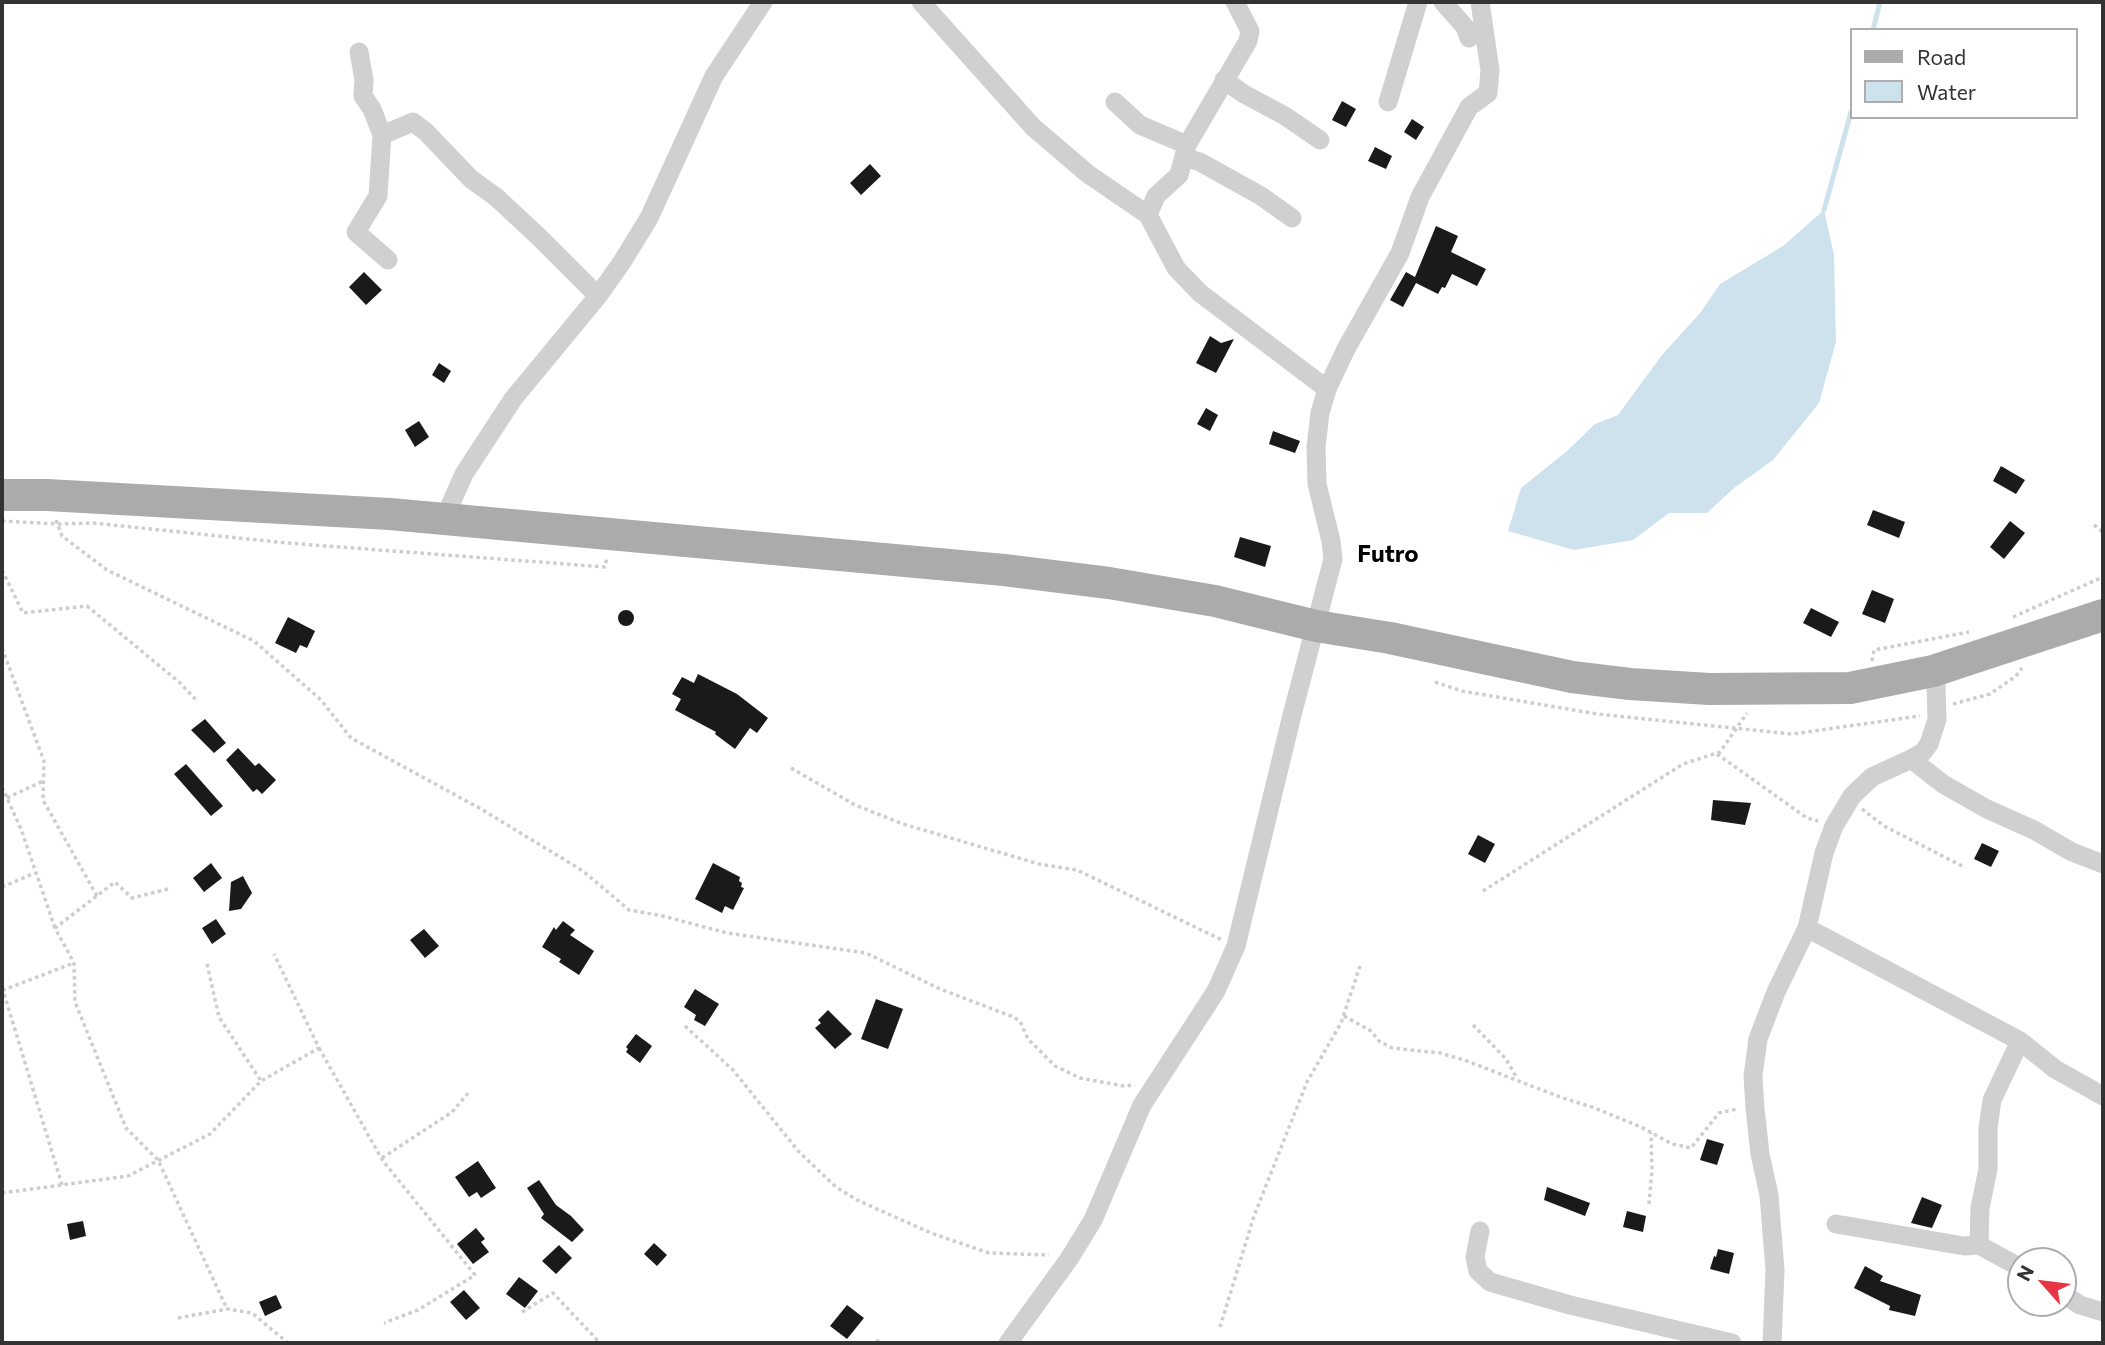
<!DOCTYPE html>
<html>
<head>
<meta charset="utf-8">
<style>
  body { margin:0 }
  #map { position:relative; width:2105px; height:1345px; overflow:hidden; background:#fff; font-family:Commissioner,sans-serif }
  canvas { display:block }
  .frame { position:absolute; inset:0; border:4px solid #333; pointer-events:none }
  .legend { position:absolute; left:1850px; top:28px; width:228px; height:91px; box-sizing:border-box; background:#fff; border:2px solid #adadad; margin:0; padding:9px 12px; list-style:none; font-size:21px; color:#333 }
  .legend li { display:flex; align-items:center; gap:14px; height:35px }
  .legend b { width:35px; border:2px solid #adadad }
  .north { position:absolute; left:2007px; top:1247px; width:70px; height:70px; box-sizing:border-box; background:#fff; border:2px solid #adadad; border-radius:50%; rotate:298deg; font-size:19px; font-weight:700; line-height:28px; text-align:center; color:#333 }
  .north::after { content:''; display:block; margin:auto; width:24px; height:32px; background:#e83645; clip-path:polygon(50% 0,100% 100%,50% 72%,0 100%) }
</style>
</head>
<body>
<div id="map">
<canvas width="2105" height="1345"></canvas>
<div class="frame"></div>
<ul class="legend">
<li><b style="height:9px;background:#ababab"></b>Road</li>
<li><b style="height:19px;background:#cee2ee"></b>Water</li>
</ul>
<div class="north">N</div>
</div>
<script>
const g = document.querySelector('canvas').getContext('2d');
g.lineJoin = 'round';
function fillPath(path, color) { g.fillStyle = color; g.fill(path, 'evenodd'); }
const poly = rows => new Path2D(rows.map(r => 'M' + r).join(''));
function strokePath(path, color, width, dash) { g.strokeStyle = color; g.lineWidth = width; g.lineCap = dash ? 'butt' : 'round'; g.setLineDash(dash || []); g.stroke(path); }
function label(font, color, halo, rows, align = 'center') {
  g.font = font + ' Commissioner,sans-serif'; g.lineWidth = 7; g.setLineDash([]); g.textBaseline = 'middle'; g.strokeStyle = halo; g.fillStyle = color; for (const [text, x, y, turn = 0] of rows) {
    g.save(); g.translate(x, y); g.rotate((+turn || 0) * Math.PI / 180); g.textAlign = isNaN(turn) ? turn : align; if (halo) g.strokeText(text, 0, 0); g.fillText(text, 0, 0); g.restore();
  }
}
const water = poly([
  [1824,210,1834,255,1836,342,1819,403,1773,460,1734,488,1707,513,1669,513,1633,540,1574,550,1508,531,1521,488,1567,451,1595,424,1618,415,1662,355,1700,313,1720,284,1783,246]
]);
const stream = poly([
  [1873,30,1880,2],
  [1824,210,1851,112]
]);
const building = poly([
  [1342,101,1356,109,1346,127,1332,120],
  [1412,119,1424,127,1416,140,1404,132],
  [1375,147,1392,156,1386,169,1368,161],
  [870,164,881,176,861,195,850,183],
  [1436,226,1458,236,1451,252,1486,269,1477,286,1452,274,1445,288,1442,287,1438,294,1416,283,1403,307,1390,300,1406,272,1415,277],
  [364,272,382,290,366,305,349,287],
  [1210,336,1221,343,1234,339,1216,373,1196,363],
  [439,363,451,371,444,383,432,375],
  [1206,408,1218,415,1210,431,1197,424],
  [419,421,429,437,415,447,405,430],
  [1273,431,1300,441,1295,453,1269,444],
  [2001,466,2025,480,2016,494,1993,481],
  [1873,510,1905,522,1899,538,1867,525],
  [2010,521,2025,533,2004,559,1990,547],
  [1240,537,1271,546,1265,567,1234,557],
  [1872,590,1894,599,1885,623,1862,614],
  [1811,608,1839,622,1831,637,1803,623],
  '618 618a8 8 0 1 1 16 0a8 8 0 1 1-16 0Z',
  [288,617,315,631,307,648,300,645,296,653,275,643],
  [698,674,737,694,768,718,757,733,750,728,735,749,715,734,716,732,675,710,681,699,672,694,682,677,694,683],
  [205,719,226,743,214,753,191,730],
  [238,748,255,766,259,763,276,780,262,794,257,789,253,792,226,760],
  [186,764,223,806,211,816,174,774],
  [1713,800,1751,803,1745,825,1711,820],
  [1478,835,1495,844,1485,863,1468,854],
  [1982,843,1999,851,1991,867,1974,859],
  [211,863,222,878,204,892,193,878],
  [713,863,740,877,739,881,742,883,741,887,744,888,733,910,725,906,722,913,695,899],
  [243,876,252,893,241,909,229,911,231,882],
  [216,919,226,934,212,944,202,928],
  [563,921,575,930,570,935,594,951,579,975,559,962,561,959,542,947,554,927,556,930],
  [424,929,439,946,425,958,410,940],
  [695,989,719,1004,705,1026,694,1020,696,1015,684,1007],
  [876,999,903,1009,888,1049,861,1039],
  [828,1010,852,1034,835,1049,815,1028,821,1023,818,1020],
  [636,1034,652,1046,640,1063,626,1052,628,1049,626,1047],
  [1707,1139,1724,1144,1717,1165,1700,1160],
  [478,1161,496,1188,481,1198,477,1192,469,1197,455,1177],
  [539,1180,556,1205,571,1216,584,1230,572,1242,541,1218,544,1214,527,1188],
  [1547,1187,1590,1203,1585,1216,1544,1200],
  [1922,1197,1942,1205,1932,1228,1911,1223],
  [1627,1211,1646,1216,1643,1232,1623,1227],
  [83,1221,86,1236,70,1240,67,1224],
  [476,1228,485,1239,481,1242,489,1252,473,1264,457,1244],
  [654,1243,667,1255,657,1266,644,1254],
  [559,1245,572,1258,556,1274,542,1261],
  [1718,1249,1734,1253,1729,1274,1710,1269,1714,1256,1716,1257],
  [1865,1266,1883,1276,1880,1281,1921,1295,1915,1316,1889,1310,1890,1306,1854,1288],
  [519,1277,538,1291,525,1308,506,1294],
  [464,1290,480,1308,466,1320,450,1302],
  [276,1295,282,1308,265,1316,259,1302],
  [847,1305,864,1318,847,1339,830,1326]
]);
const path = poly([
  [56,520,62,536,107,570,254,641,321,700,351,738,481,809,583,871,629,910,663,916,727,933,866,953,940,989,1011,1016,1020,1021,1028,1039,1055,1066,1080,1078,1124,1086,1135,1085],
  [2,521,58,524,93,523,287,543,605,567,607,557],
  [2094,525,2103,532],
  [2,570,23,613,87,606,179,682,198,702],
  [2013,617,2103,577],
  [2,648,44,761,43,800,97,896],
  [1872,661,1874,650,1969,632],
  [1435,682,1462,691,1597,714,1792,734,1920,716],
  [1953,704,1990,694,2016,676,2022,668],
  [1717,754,1807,818,1818,821],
  [791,768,855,805,903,824,1039,864,1077,870,1222,940],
  [2,787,21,829,55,928],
  [7,798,43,781],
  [1862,809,1884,826,1964,867],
  [2,887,35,873],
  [168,889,132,898,115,882,55,928,74,963,75,1002,126,1128,158,1160,227,1309],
  [1483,891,1683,764,1720,752,1747,713],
  [207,964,219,1017,261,1081],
  [1344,1016,1371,1031,1379,1041,1392,1048,1440,1053,1464,1060,1563,1098,1592,1107,1641,1127,1672,1144,1691,1148,1719,1113,1737,1109],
  [1473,1025,1506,1059,1517,1078],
  [685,1026,733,1070,799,1152,836,1187,857,1200,931,1233,989,1253,1049,1255],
  [319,1048,383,1161,475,1275,418,1310,384,1323],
  [382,1158,452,1112,469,1092],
  [62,1185,3,990,74,963],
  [2,1193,128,1176,210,1134,261,1081,319,1048,274,954],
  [1649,1204,1652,1170,1651,1133],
  [522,1312,553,1293,600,1343],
  [178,1318,227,1309,252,1313,288,1343],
  [1220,1327,1254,1216,1307,1082,1341,1023,1360,966],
  [876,1340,880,1343]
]);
const street = poly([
  [921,2,1033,127,1088,174,1148,215,1176,268,1200,293,1327,389],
  [1443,2,1465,27,1469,38],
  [359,52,364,80,363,96,372,109,382,135,378,196,356,232,388,260],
  [1224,80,1244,94,1285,116,1320,140],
  [1115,102,1140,125,1187,145],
  [1388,102,1418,2],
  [382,135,413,122,426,132,471,179,496,197,540,238,598,296],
  [1184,157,1200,162,1261,196,1292,218],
  [1148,215,1156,196,1179,175,1187,145,1248,41,1250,31,1235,2],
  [444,519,464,474,513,399,598,296,622,262,649,218,714,76,763,2],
  [1933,671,1936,685,1937,719,1929,744,1923,752,1911,759,1943,784,1987,809,2034,830,2072,852,2103,864],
  [1807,928,2020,1041],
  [1836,1224,1964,1246,1979,1245],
  [1480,1231,1475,1257,1478,1271,1490,1282,1570,1305,1732,1343],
  [2021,1268,1979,1245,1980,1208,1988,1169,1988,1128,1992,1100,2020,1041,2055,1069,2103,1096],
  [2063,1294,2080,1305,2103,1312],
  [1008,1343,1069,1259,1093,1220,1142,1105,1216,991,1236,946,1292,715,1333,559,1331,541,1317,484,1316,447,1320,413,1327,389,1346,349,1400,253,1420,197,1469,107,1488,93,1490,70,1480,2],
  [1772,1343,1775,1270,1769,1195,1760,1154,1755,1108,1753,1076,1758,1039,1776,992,1807,928,1824,853,1834,826,1852,796,1872,777,1911,759]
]);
const primary = poly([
  [2,495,47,495,390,514,1004,570,1109,583,1215,601,1316,626,1390,638,1572,677,1630,684,1709,689,1850,688,1933,671,2103,615]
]);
const quarterNames = [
  ["Futro",1388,554]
];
fillPath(water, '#cee2ee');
strokePath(stream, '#cee2ee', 5);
fillPath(building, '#1a1a1a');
strokePath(path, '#cdcdcd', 3.5, [3.5, 3.5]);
strokePath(street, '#d0d0d0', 19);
strokePath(primary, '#ababab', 32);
label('bold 24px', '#000', '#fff', quarterNames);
</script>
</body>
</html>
